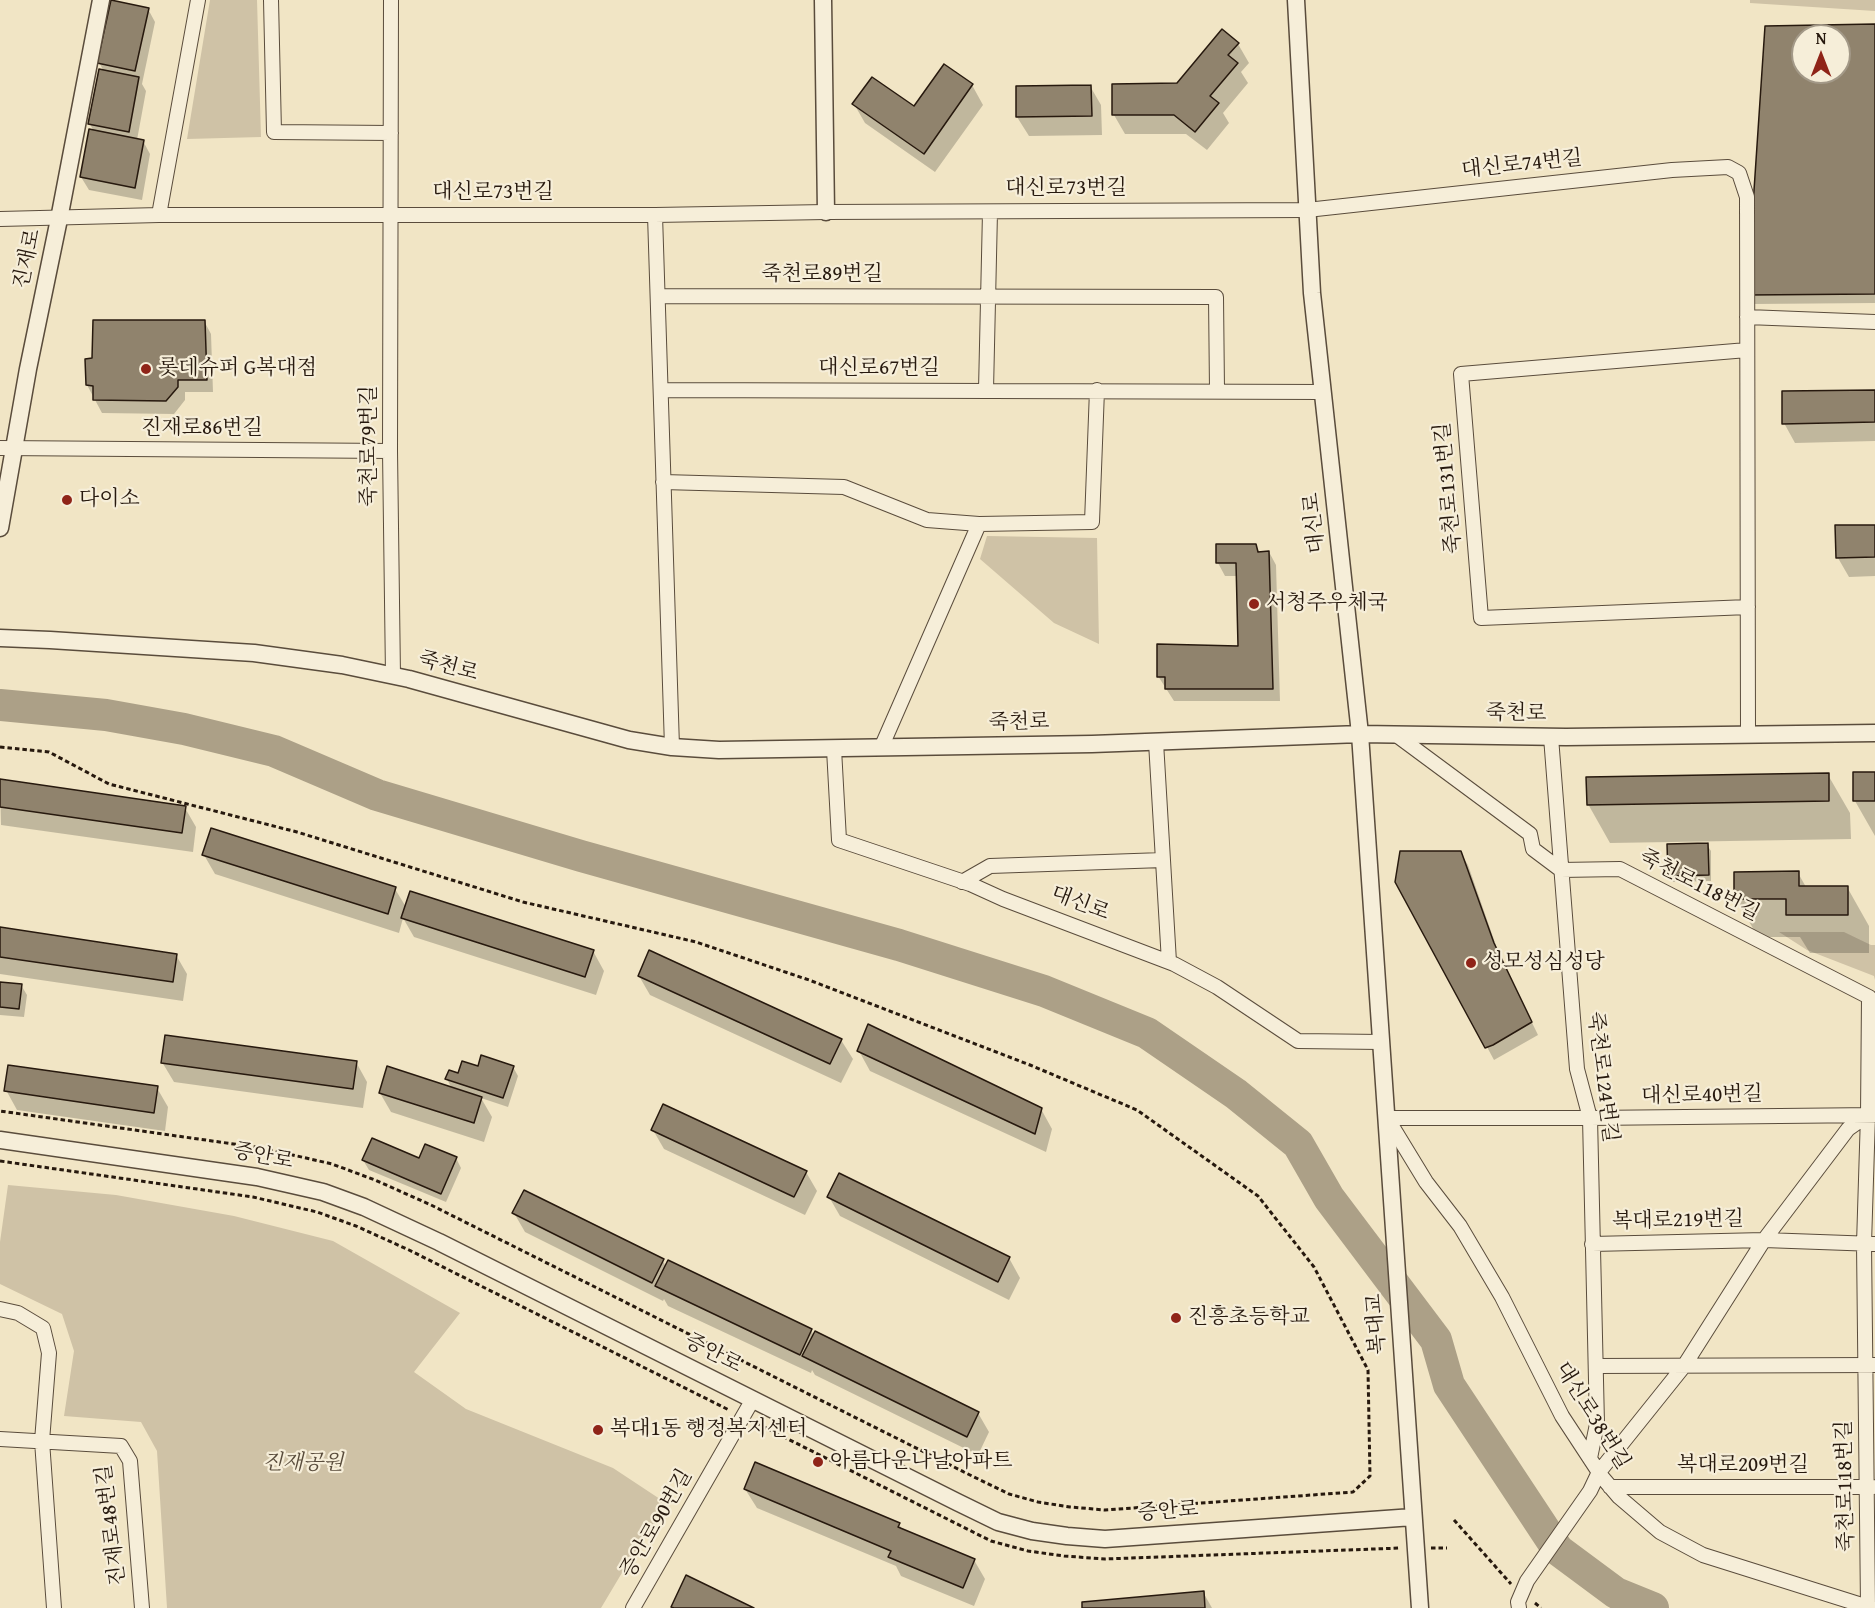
<!DOCTYPE html>
<html>
<head>
<meta charset="utf-8">
<style>
  body { margin:0 }
  #map { position:relative; width:1875px; height:1608px; overflow:hidden; background:#f1e5c5; font-family:"Gentium Book Plus",serif }
  canvas { display:block }
  .north { position:absolute; left:1791px; top:24px; width:60px; height:60px; box-sizing:border-box; background:#f6eed9; border:2px solid #a39988; border-radius:50%; rotate:0deg; font-size:16px; font-weight:700; line-height:24px; text-align:center; color:#27190e }
  .north::after { content:''; display:block; margin:auto; width:21px; height:27px; background:#8f2418; clip-path:polygon(50% 0,100% 100%,50% 72%,0 100%) }
</style>
</head>
<body>
<div id="map">
<canvas width="1875" height="1608"></canvas>
<div class="north">N</div>
</div>
<script>
const g = document.querySelector('canvas').getContext('2d');
g.lineJoin = 'round';
function fillPath(path, color) { g.fillStyle = color; g.fill(path, 'evenodd'); }
const poly = rows => new Path2D(rows.map(r => 'M' + r).join(''));
function strokePath(path, color, width, dash) { g.strokeStyle = color; g.lineWidth = width; g.lineCap = dash ? 'butt' : 'round'; g.setLineDash(dash || []); g.stroke(path); }
function label(font, color, halo, rows, align = 'center') {
  g.font = font + ' "Gentium Book Plus","Noto Serif KR",serif'; g.lineWidth = 4.5; g.setLineDash([]); g.textBaseline = 'middle'; g.strokeStyle = halo; g.fillStyle = color; for (const [text, x, y, turn = 0] of rows) {
    g.save(); g.translate(x, y); g.rotate((+turn || 0) * Math.PI / 180); g.textAlign = isNaN(turn) ? turn : align; if (halo) g.strokeText(text, 0, 0); g.fillText(text, 0, 0); g.restore();
  }
}
const green = poly([
  [210,0,257,0,261,137,187,139],
  [1750,0,1875,0,1875,11,1750,3],
  [987,536,1097,538,1099,644,1054,623,980,559],
  [1779,932,1844,932,1871,945,1875,945,1875,980,1874,976,1807,950],
  [8,1185,116,1195,234,1216,333,1241,460,1313,414,1372,466,1409,613,1468,669,1505,629,1561,601,1608,167,1608,157,1451,141,1422,64,1416,74,1351,62,1314,0,1284,0,1242]
]);
const shadow = poly([
  [148,9,155,22,142,84,146,91,137,140,143,141,150,154,142,200,89,190,81,177,94,132,90,124,104,72,99,62],
  [1875,26,1875,303,1754,304,1749,295,1766,28],
  [1803,36,1839,36,1839,72,1803,72],
  [1238,44,1249,63,1241,72,1248,83,1223,113,1229,123,1207,150,1186,134,1125,134,1114,115,1113,85,1178,84],
  [972,85,983,105,935,172,865,123,854,104,915,108],
  [1090,86,1101,105,1102,135,1029,136,1017,117],
  [204,321,211,334,213,392,185,392,185,400,174,414,102,413,87,385],
  [1875,391,1875,441,1795,443,1784,423],
  [1875,526,1875,576,1849,577,1838,558],
  [1255,545,1260,553,1269,552,1276,565,1280,701,1174,701,1158,676,1240,647,1238,576,1225,576,1218,563],
  [1875,773,1875,836,1855,801],
  [1828,775,1850,813,1851,839,1610,843,1588,804],
  [0,781,185,808,196,827,193,852,1,825],
  [1707,845,1711,851,1711,881,1673,882,1669,876],
  [1460,852,1468,865,1500,957,1538,1035,1494,1060,1487,1047],
  [204,855,395,889,406,907,593,951,604,971,596,995,414,937,403,918,399,933,215,874],
  [1798,873,1806,887,1847,887,1869,926,1869,953,1810,953,1800,937,1758,937,1736,899],
  [0,929,176,955,187,974,183,1001,0,974],
  [639,976,841,1040,853,1059,841,1083,650,995],
  [0,983,21,985,27,995,24,1017,0,1015],
  [859,1051,1041,1109,1052,1129,1046,1152,870,1071],
  [162,1062,356,1062,367,1082,363,1108,174,1082],
  [479,1067,513,1067,518,1076,508,1107,481,1098,492,1117,484,1142,391,1112,380,1093,452,1089,447,1079],
  [157,1088,168,1107,165,1131,17,1110,6,1090],
  [653,1130,806,1172,817,1191,805,1215,664,1149],
  [456,1158,461,1168,446,1202,369,1170,363,1160],
  [829,1197,1009,1258,1020,1278,1009,1300,840,1216],
  [514,1213,663,1261,666,1267,811,1330,814,1336,978,1413,989,1432,978,1455,815,1375,812,1370,811,1373,668,1306,664,1299,663,1301,525,1232],
  [745,1489,899,1524,903,1531,974,1560,985,1579,974,1606,901,1576,896,1566,757,1508],
  [1203,1592,1212,1608,1084,1608]
]);
const river = poly([
  [0,705,106,715,184,729,274,751,377,795,581,856,899,945,1044,991,1147,1033,1236,1094,1298,1144,1329,1198,1436,1340,1449,1385,1558,1550,1616,1593,1653,1608]
]);
const building = poly([
  [111,0,149,8,135,71,97,63,111,0],
  [1875,24,1875,294,1747,295,1765,26,1875,24],
  [1803,36,1839,36,1839,72,1803,72,1803,36],
  [1222,29,1239,43,1228,55,1238,63,1210,96,1219,103,1195,132,1174,115,1112,115,1112,84,1177,83,1222,29],
  [944,64,973,84,924,154,852,104,872,77,914,106,944,64],
  [99,69,139,77,129,132,88,124,99,69],
  [1091,85,1092,116,1016,117,1016,86,1091,85],
  [89,129,144,140,135,188,80,177,89,129],
  [93,320,205,320,207,380,178,380,178,387,166,401,93,400,93,386,86,385,85,359,92,358,93,320],
  [1875,390,1875,422,1782,424,1782,391,1875,390],
  [1835,525,1875,525,1875,557,1836,558,1835,525],
  [1216,544,1256,544,1258,552,1269,551,1273,689,1165,689,1165,677,1157,677,1157,644,1238,646,1236,563,1216,563,1216,544],
  [1853,772,1875,772,1875,801,1853,801,1853,772],
  [1829,773,1829,801,1587,805,1586,777,1829,773],
  [0,779,186,806,182,833,0,807,0,779],
  [211,828,396,887,388,914,202,855,211,828],
  [1708,843,1709,875,1668,876,1667,844,1708,843],
  [1400,851,1461,851,1494,943,1532,1022,1493,1045,1485,1048,1395,882,1400,851],
  [1799,871,1799,886,1848,886,1848,915,1786,915,1786,899,1734,899,1734,872,1799,871],
  [410,891,594,950,585,977,401,918,410,891],
  [0,927,177,954,173,982,0,957,0,927],
  [649,950,842,1039,830,1064,638,976,649,950],
  [0,982,22,984,19,1009,0,1007,0,982],
  [868,1024,1042,1108,1035,1134,857,1051,868,1024],
  [165,1035,357,1061,353,1089,161,1063,165,1035],
  [481,1055,514,1066,503,1098,445,1079,449,1070,458,1073,462,1061,478,1066,481,1055],
  [8,1065,158,1086,154,1113,4,1091,8,1065],
  [387,1066,482,1097,474,1123,379,1093,387,1066],
  [663,1104,807,1171,794,1197,651,1130,663,1104],
  [372,1138,419,1158,425,1144,457,1157,441,1194,362,1160,372,1138],
  [839,1173,1010,1257,998,1282,827,1197,839,1173],
  [524,1190,664,1259,652,1283,512,1213,524,1190],
  [668,1260,812,1329,800,1355,655,1286,668,1260],
  [815,1331,979,1412,967,1437,802,1356,815,1331],
  [755,1462,900,1523,898,1527,975,1559,963,1588,888,1557,891,1551,744,1489,755,1462],
  [686,1575,754,1608,674,1608,671,1607,686,1575],
  [1204,1591,1205,1608,1082,1608,1082,1602,1204,1591]
]);
const path = poly([
  [0,747,49,752,109,784,297,832,523,902,696,942,809,980,1030,1065,1137,1110,1258,1196,1314,1267,1368,1370,1370,1476,1353,1492,1105,1510,1070,1507,1038,1502,1009,1494,970,1475,613,1296,431,1205,375,1180,332,1164,262,1148,0,1111],
  [0,1161,253,1197,317,1212,356,1226,409,1250,729,1410],
  [756,1423,991,1541,1028,1551,1064,1556,1105,1559,1401,1548],
  [1454,1520,1511,1584],
  [1431,1548,1447,1548],
  [1535,1603,1541,1608]
]);
const minor = poly([
  [271,0,274,132,391,133],
  [391,0,390,451,393,676],
  [159,215,198,0],
  [655,215,672,747],
  [0,219,159,215,655,215,826,212,1307,210,1672,170,1728,167,1739,173,1747,197,1748,734],
  [658,296,1216,297,1217,390],
  [1747,317,1875,322],
  [1747,350,1461,374,1481,618,1748,607],
  [661,390,1323,392],
  [986,390,990,212],
  [0,448,390,451],
  [663,482,844,487,927,520,979,524,1092,522,1097,390],
  [1395,734,1530,834,1533,849,1561,870,1620,869,1869,997,1868,1115,1864,1244,1868,1607],
  [1551,737,1577,1069,1590,1118,1597,1424,1590,1458],
  [1156,742,1169,962],
  [881,748,979,524],
  [834,749,839,840,970,884,1003,899,1174,964,1217,987,1298,1041,1381,1042],
  [962,882,990,866,1163,860],
  [1386,1118,1590,1118,1875,1115],
  [1387,1118,1426,1182,1460,1226,1502,1297,1562,1416,1602,1477,1619,1497,1660,1532,1703,1555,1871,1608],
  [1764,1240,1848,1129,1868,1115,1870,1116],
  [1764,1240,1875,1244],
  [0,1309,18,1313,43,1328,49,1353,42,1441,54,1608],
  [1596,1366,1875,1365],
  [0,1439,121,1446,130,1461,142,1608],
  [1610,1487,1873,1487],
  [633,1608,753,1399],
  [1519,1608,1518,1602,1527,1581,1590,1491,1599,1472,1684,1366,1764,1240,1592,1244]
]);
const tertiary = poly([
  [823,0,826,212],
  [1296,0,1312,293,1360,734,1420,1608],
  [0,528,28,369,59,219,101,0],
  [0,638,50,640,254,653,342,665,409,679,629,740,672,747,719,750,1092,744,1360,734,1566,737,1875,733],
  [0,1140,257,1177,323,1192,364,1207,439,1242,957,1502,998,1522,1032,1531,1067,1536,1105,1539,1413,1517]
]);
const markers = [
  [146,369,6,"#8f2418"],
  [67,500,6,"#8f2418"],
  [1254,604,6,"#8f2418"],
  [1471,963,6,"#8f2418"],
  [1176,1318,6,"#8f2418"],
  [598,1430,6,"#8f2418"],
  [818,1462,6,"#8f2418"]
];
const streetNames = [
  ["대신로74번길",1522,165,-6],
  ["대신로73번길",1066,189],
  ["대신로73번길",493,193],
  ["진재로",28,259,-78],
  ["죽천로89번길",822,275],
  ["대신로67번길",879,369],
  ["진재로86번길",202,429],
  ["죽천로79번길",370,446,-90],
  ["죽천로131번길",1449,488,-95],
  ["대신로",1315,523,-96],
  ["죽천로",448,667,15],
  ["죽천로",1516,714,1],
  ["죽천로",1019,723,-1],
  ["죽천로118번길",1699,886,27],
  ["대신로",1080,904,21],
  ["죽천로124번길",1602,1077,83],
  ["대신로40번길",1702,1096,-1],
  ["증안로",263,1157,11],
  ["복대로219번길",1678,1221,-1],
  ["복대교",1377,1324,-94],
  ["증안로",713,1354,27],
  ["대신로38번길",1592,1416,58],
  ["복대로209번길",1743,1466],
  ["죽천로118번길",1846,1486,-91],
  ["증안로",1168,1512,-4],
  ["증안로90번길",657,1524,-60],
  ["진재로48번길",112,1525,-97]
];
const poiNames = [
  ["롯데슈퍼 G복대점",158,369],
  ["다이소",79,500],
  ["서청주우체국",1266,604],
  ["성모성심성당",1483,963],
  ["진흥초등학교",1188,1318],
  ["복대1동 행정복지센터",610,1430],
  ["아름다운나날아파트",830,1462]
];
const parkNames = [
  ["진재공원",303,1464]
];
fillPath(green, '#cfc2a6');
fillPath(shadow, '#0003');
strokePath(river, '#aca087', 32);
fillPath(building, '#90836d');
strokePath(building, '#27190e', 1.5);
strokePath(minor, '#5a4c3c', 16);
strokePath(tertiary, '#5a4c3c', 19);
strokePath(path, '#27190e', 3, [4.5, 3]);
strokePath(minor, '#f6eed9', 14);
strokePath(tertiary, '#f6eed9', 16);
for (const [x, y, r, color] of markers) { const dot = new Path2D(); dot.arc(x, y, r, 0, 2 * Math.PI); g.fillStyle = color; g.fill(dot); strokePath(dot, '#f6eed9', 2); }
label('21px', '#27190e', '#f6eed9', streetNames);
label('21px', '#27190e', '#f6eed9', poiNames, 'left');
label('italic 21px', '#594c3c', '#f6eed9', parkNames);
</script>
</body>
</html>
